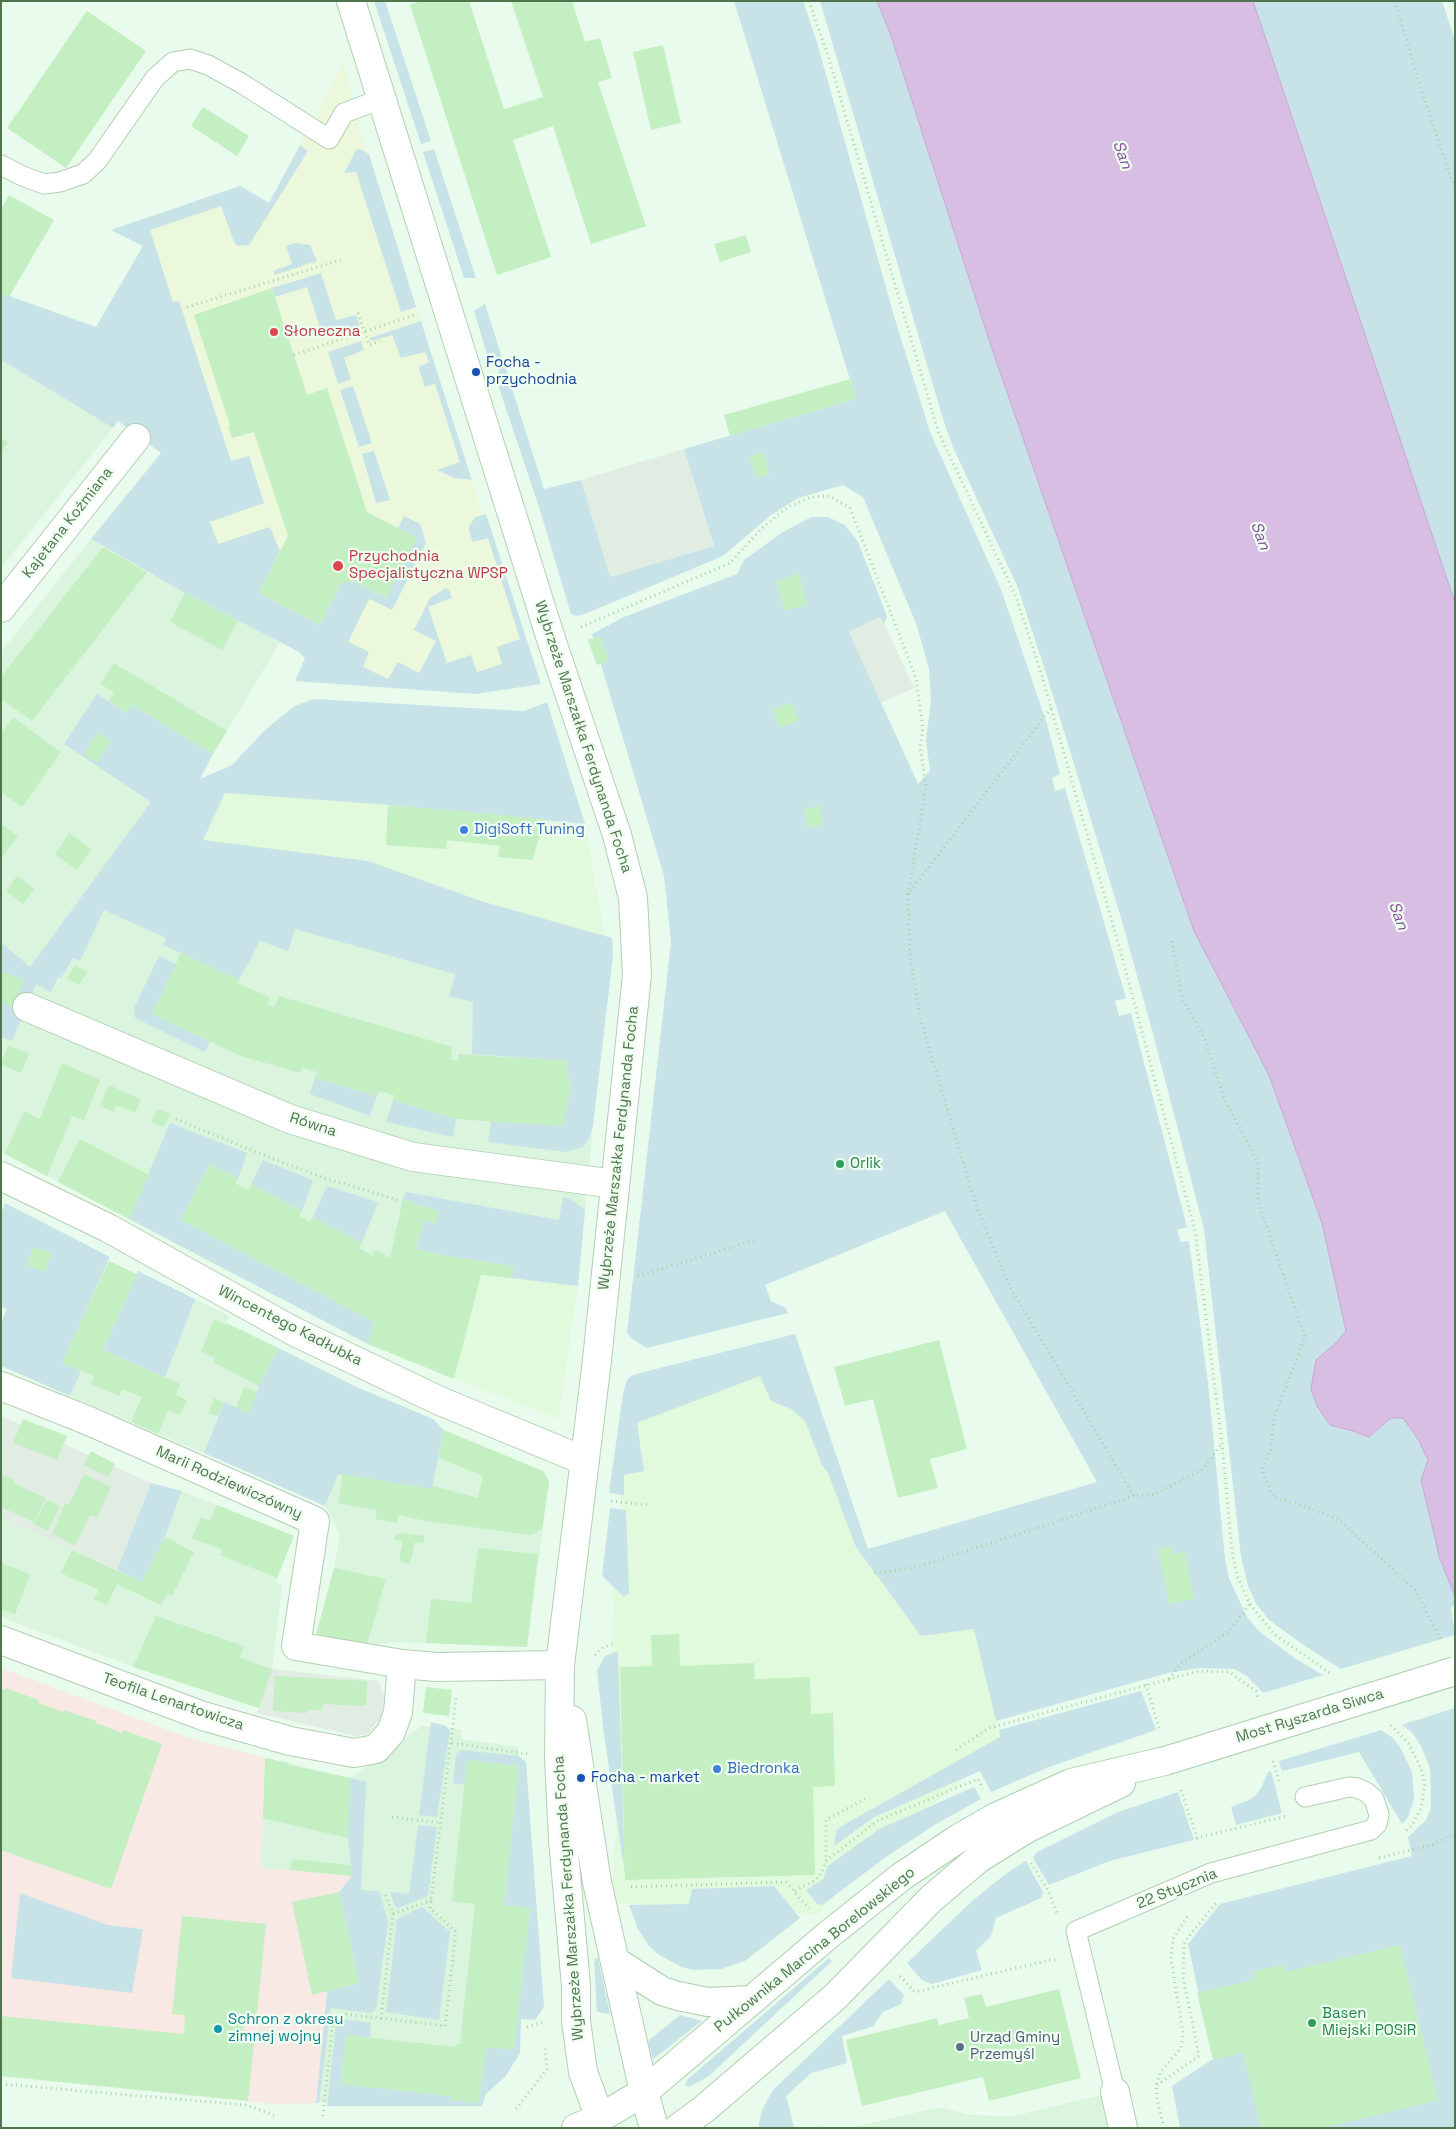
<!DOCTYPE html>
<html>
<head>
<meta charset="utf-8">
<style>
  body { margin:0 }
  #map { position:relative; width:1456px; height:2129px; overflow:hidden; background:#e8fbec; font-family:"Space Grotesk",sans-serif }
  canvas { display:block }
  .frame { position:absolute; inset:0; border:2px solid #50744e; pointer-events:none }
</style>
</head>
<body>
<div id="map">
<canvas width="1456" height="2129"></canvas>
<div class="frame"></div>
</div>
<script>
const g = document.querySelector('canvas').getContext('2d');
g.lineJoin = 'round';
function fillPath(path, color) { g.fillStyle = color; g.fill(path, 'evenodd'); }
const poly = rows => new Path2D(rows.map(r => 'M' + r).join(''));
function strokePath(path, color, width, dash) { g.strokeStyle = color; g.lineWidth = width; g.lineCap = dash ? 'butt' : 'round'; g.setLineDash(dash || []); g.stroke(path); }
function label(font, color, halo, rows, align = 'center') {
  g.font = font + ' "Space Grotesk",sans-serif'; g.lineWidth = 4.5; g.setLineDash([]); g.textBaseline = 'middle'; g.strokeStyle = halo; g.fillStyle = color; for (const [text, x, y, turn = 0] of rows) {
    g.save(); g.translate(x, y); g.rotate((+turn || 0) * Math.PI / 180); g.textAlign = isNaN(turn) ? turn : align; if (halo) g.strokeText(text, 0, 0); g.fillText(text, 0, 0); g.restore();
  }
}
const residential = poly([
  [1,360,113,428,1,568],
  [91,539,147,572,280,642,213,754,177,819,605,937,593,1125,578,1286,481,1275,391,1256,368,1344,1,1152,1,1031,30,968,1,942,1,652],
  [154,1279,229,1316,227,1323,278,1348,259,1386,249,1413,223,1402,204,1453,70,1396,92,1345,126,1360],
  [444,1430,549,1481,527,1647,392,1642,366,1647,316,1635,334,1568,340,1535,325,1506,338,1475,432,1486],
  [182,1491,294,1536,277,1578,276,1582,282,1585,272,1669,259,1708,133,1667,1,1617,1,1517,142,1582,165,1537],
  [422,1726,462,1730,462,1739,518,1747,530,1908,514,2050,479,2103,316,2103,351,1876,261,1868,265,1758,350,1778],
  [1115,2092,1124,2128,850,2128,940,2107,969,2115,1013,2116]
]);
const commercial = poly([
  [225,793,389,805,585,824,605,937,481,901,368,861,203,840],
  [390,1256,481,1275,578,1286,559,1416,556,1418,368,1344],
  [793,1361,866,1557,979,1623,1001,1750,886,1841,818,1914,612,1903,620,1747,610,1676,613,1595,626,1427]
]);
const industrial = poly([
  [684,449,714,546,610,577,581,480],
  [881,617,914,688,881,703,849,632],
  [1,1416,151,1483,117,1570,1,1517],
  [272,1669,378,1681,384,1695,383,1708,379,1719,368,1734,356,1736,257,1713]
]);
const education = poly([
  [1,1668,186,1737,265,1758,261,1868,352,1876,339,1892,359,1983,327,1992,316,2103,274,2104,1,2076]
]);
const medical = poly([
  [343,62,365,150,533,669,471,688,323,676,299,652,185,593,91,539,161,453,118,421,113,428,1,360,1,293,10,297,96,327,143,246,111,230,240,186,269,203]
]);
const green = poly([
  [374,1,385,1,431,141,421,144],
  [734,1,803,1,816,39,894,316,930,432,1002,592,1047,724,1060,774,1052,778,1055,791,1065,788,1126,998,1115,1001,1119,1016,1131,1013,1187,1227,1177,1230,1181,1242,1189,1241,1208,1383,1225,1559,1229,1578,1247,1617,1260,1632,1296,1659,1323,1675,1263,1693,1247,1676,1234,1669,1200,1668,1168,1673,996,1721,974,1629,921,1636,856,1547,828,1473,822,1465,805,1421,791,1409,771,1401,760,1376,637,1423,644,1471,624,1475,624,1495,609,1493,623,1394,627,1380,631,1376,640,1373,795,1334,868,1549,1097,1482,945,1211,765,1285,771,1301,786,1308,788,1313,647,1348,632,1339,627,1333,671,942,664,876,592,634,624,617,737,574,744,560,780,534,811,517,828,517,845,525,858,542,887,616,884,624,880,617,849,632,918,784,930,771,926,740,931,701,929,669,917,626,863,497,843,485,798,498,771,515,723,556,587,613,577,616,571,614,539,507,496,379,500,376,493,352,487,354,474,311,485,304,544,489,581,480,610,577,714,546,684,449,856,399],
  [820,1,877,1,891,36,990,343,1194,931,1269,1075,1322,1223,1346,1331,1336,1343,1316,1360,1311,1389,1317,1406,1330,1425,1350,1430,1369,1437,1391,1418,1403,1418,1418,1439,1428,1460,1421,1480,1440,1559,1455,1596,1455,1604,1451,1608,1455,1635,1341,1669,1305,1646,1269,1620,1257,1605,1248,1586,1241,1556,1204,1229,1153,1034,1122,921,1047,676,1018,588,953,447,943,419],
  [1253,1,1442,1,1455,40,1455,603],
  [300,145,308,151,249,245,238,246,234,242,221,206,150,230,173,302,179,301,231,461,249,456,264,503,210,522,218,544,270,527,280,551,259,593,320,625,341,584,354,581,386,598,417,538,398,528,404,516,420,524,426,543,392,610,369,599,348,642,369,652,363,667,388,679,398,662,419,673,436,641,414,630,430,598,446,588,449,590,452,598,428,607,447,663,471,655,477,672,502,664,497,647,520,639,488,538,473,542,469,532,469,527,475,517,486,514,541,684,476,694,295,681,305,658,299,652,185,593,91,539,161,453,118,421,113,428,1,360,1,293,96,327,143,246,111,230,240,186,269,203],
  [360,149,369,154,416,307,401,312,356,172,344,173,356,150],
  [434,149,476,278,464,278,423,152],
  [295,243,310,245,317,261,275,275,273,271,292,264,286,246],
  [321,273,336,320,356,315,360,326,323,337,307,287,275,297,272,288],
  [421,321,430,350,472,480,455,478,437,470,460,462,435,384,425,387,419,369,420,366,429,362,425,352,401,358,392,335,371,341,370,338],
  [361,341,364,350,344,358,351,379,338,384,328,352],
  [353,386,372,443,359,447,340,390],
  [374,451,390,500,376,503,362,454],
  [97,694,127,713,132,705,213,754,200,779,232,765,265,730,293,707,313,699,524,711,547,702,585,824,389,805,225,793,203,840,368,861,481,901,612,938,613,956,593,1125,589,1139,582,1147,566,1152,488,1142,491,1121,570,1085,566,1061,472,1054,473,1002,449,996,455,974,295,929,288,951,260,941,239,980,163,945,166,938,104,910,80,961,73,958,61,978,58,977,51,992,36,984,12,1041,1,1037,1,942,30,967,151,802,64,744],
  [159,956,176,964,152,1014,210,1042,205,1052,135,1018,134,1008],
  [315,1078,377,1096,370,1116,310,1094],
  [393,1100,456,1119,453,1137,386,1122],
  [170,1123,247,1153,238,1179,210,1164,181,1220,374,1322,368,1344,129,1219],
  [263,1160,313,1180,302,1211,251,1184],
  [327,1186,378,1202,362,1243,313,1217],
  [406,1192,559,1220,563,1197,570,1199,585,1210,578,1286,511,1278,513,1266,435,1254,416,1249,424,1220,435,1224,438,1212,403,1199],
  [5,1203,110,1257,63,1362,81,1371,70,1396,1,1366,1,1323,7,1309,1,1307,1,1214],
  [138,1271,195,1299,165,1377,103,1350],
  [278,1348,361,1389,433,1419,444,1430,432,1489,338,1475,325,1506,204,1453,224,1402,249,1413,259,1386],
  [151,1483,182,1491,165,1537,142,1582,117,1570],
  [610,1508,626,1510,629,1589,629,1593,624,1597,602,1576],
  [618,1651,625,1875,604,1734,597,1670,605,1656],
  [1141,1691,1156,1730,1049,1767,991,1792,980,1771,874,1817,834,1846,836,1831,840,1827,1000,1737,999,1730],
  [1455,1708,1455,2128,1180,2128,1172,2086,1213,2059,1188,1944,1220,1904,1412,1856,1408,1837,1426,1820,1431,1808,1430,1768,1421,1746,1411,1731,1401,1725],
  [431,1722,446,1726,450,1731,437,1817,419,1815],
  [1381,1730,1393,1738,1400,1747,1412,1772,1414,1799,1408,1817,1402,1824,1359,1752,1282,1771,1279,1761],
  [462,1750,519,1756,526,1762,544,2007,535,2020,521,2019,520,2053,505,2077,486,2094,482,2106,327,2106,336,2024,343,2019,371,2023,370,2038,346,2035,341,2084,451,2096,451,2100,479,2103,486,2047,514,2049,530,1908,504,1905,519,1766,467,1760,465,1785,453,1783,456,1754],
  [1271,1771,1282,1813,1236,1825,1231,1807,1247,1801,1254,1797,1261,1788,1268,1772],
  [350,1778,366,1782,361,1890,379,1891,388,1922,376,2009,371,2013,331,2008,319,2103,316,2103,327,1991,359,1983,339,1892,352,1876,348,1838],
  [974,1787,981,1799,936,1824,886,1857,822,1905,817,1904,806,1890,823,1879,828,1866,879,1829],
  [1178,1792,1194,1840,1110,1861,1049,1885,1033,1858,1037,1852,1118,1812],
  [418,1825,437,1827,428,1896,398,1908,395,1906,390,1892,409,1894],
  [1026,1861,1043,1892,1041,1898,996,1918,991,1936,976,1951,982,1970,932,1984,922,1980,907,1963,972,1901,1007,1873],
  [774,1886,800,1918,745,1961,721,1969,693,1970,682,1967,659,1955,649,1946,638,1929,629,1905,689,1904,692,1889],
  [20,1893,108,1925,143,1929,132,1993,11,1978],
  [422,1907,450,1932,439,2020,386,2012,397,1919],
  [598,1958,610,2014,597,2012,594,1959],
  [829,1958,832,1961,709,2076,689,2087,685,2086,687,2080],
  [889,1979,904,1995,901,2004,883,2012,877,2020,874,2026,842,2036,847,2063,811,2073,786,2096,794,2127,758,2128,762,2110,773,2090],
  [680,2015,702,2021,653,2059,648,2041]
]);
const water = poly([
  [877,1,1253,1,1455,603,1455,1596,1440,1559,1421,1480,1428,1460,1418,1439,1403,1418,1391,1418,1369,1437,1350,1430,1330,1425,1317,1406,1311,1389,1316,1360,1336,1343,1346,1331,1322,1223,1269,1075,1194,931,990,343,891,36,877,1]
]);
const building = poly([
  [421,1,469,1,504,109,543,97,511,1,572,1,585,42,600,38,612,78,598,82,646,226,591,244,553,126,513,140,551,257,497,275,410,5],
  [87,11,146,51,66,168,7,128],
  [663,45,681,123,651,130,633,52],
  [203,107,249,136,237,156,191,126],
  [9,195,54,220,9,297,1,293,1,209],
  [746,235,751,252,720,262,714,244],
  [272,288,307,395,327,388,367,512,417,538,386,598,353,581,341,584,320,625,259,593,288,536,254,432,232,438,228,426,230,425,194,315],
  [850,379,856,399,730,436,724,415],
  [1,438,8,442,1,453],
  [763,452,770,474,756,478,749,457],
  [103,547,147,572,32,721,1,699,1,677],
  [799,574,807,604,785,611,776,581],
  [185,593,238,621,222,650,170,622],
  [600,636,609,661,597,665,588,640],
  [114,663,227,731,213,754,132,705,128,713,109,701,114,693,101,684],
  [791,702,799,720,780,728,772,710],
  [13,717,61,752,22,807,1,792,1,733],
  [97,733,110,740,98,763,84,755],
  [388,805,545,819,532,860,498,857,500,846,447,840,446,849,386,845],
  [820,806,823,825,807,828,804,809],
  [1,824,18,836,1,859],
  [69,833,91,850,77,870,55,854],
  [17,876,35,889,23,904,6,891],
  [181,953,239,980,238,983,270,998,267,1005,274,1007,279,996,452,1047,451,1059,458,1061,458,1054,566,1061,570,1085,569,1099,562,1126,456,1119,393,1100,394,1095,379,1091,377,1096,315,1078,317,1072,302,1068,300,1073,241,1056,152,1014],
  [75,965,87,972,79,985,67,978],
  [1,971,24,981,12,1007,1,1002],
  [8,1045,29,1054,21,1073,1,1064],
  [62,1063,100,1080,84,1120,72,1116,47,1176,5,1154,24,1111,40,1119],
  [109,1085,141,1099,135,1113,116,1105,114,1112,100,1106],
  [157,1109,170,1114,164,1127,152,1122],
  [80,1139,149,1175,129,1219,58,1182],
  [210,1164,238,1179,235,1183,248,1190,251,1184,302,1211,299,1216,310,1222,313,1217,362,1243,359,1248,372,1256,375,1250,390,1258,403,1199,439,1212,435,1224,424,1220,416,1249,435,1254,514,1266,511,1278,481,1275,454,1379,368,1344,374,1322,181,1220],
  [33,1247,52,1253,45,1272,26,1265],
  [109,1261,137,1274,103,1350,180,1384,176,1395,187,1400,180,1415,168,1410,158,1434,131,1422,142,1397,122,1389,119,1396,91,1384,94,1376,62,1363],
  [214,1319,226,1325,226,1323,278,1348,259,1386,213,1362,215,1358,201,1352],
  [939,1340,967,1449,930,1459,938,1488,898,1498,873,1399,845,1406,834,1367],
  [244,1387,257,1392,249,1413,236,1408],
  [214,1398,224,1402,218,1416,208,1413],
  [23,1419,67,1436,57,1460,13,1443],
  [444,1430,543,1471,549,1481,542,1529,532,1535,426,1521,398,1515,397,1523,375,1519,377,1510,338,1503,343,1474,432,1489,432,1486,478,1498,483,1476,439,1458],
  [91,1451,115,1464,108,1477,84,1465],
  [1,1474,14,1480,13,1483,46,1498,34,1522,1,1507],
  [84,1474,111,1487,97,1517,90,1515,75,1545,52,1534,65,1503,69,1505],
  [47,1500,60,1506,48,1531,34,1524],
  [217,1505,294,1536,277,1578,220,1555,223,1550,192,1538,201,1517,210,1521],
  [403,1533,424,1536,424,1543,415,1542,410,1564,399,1561,403,1541,394,1540,395,1536],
  [165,1537,194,1552,172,1596,167,1594,161,1605,117,1584,107,1605,94,1599,99,1590,61,1573,72,1550,142,1582],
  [1171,1546,1172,1554,1185,1552,1194,1599,1169,1604,1158,1549],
  [478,1548,538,1554,527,1647,426,1643,431,1599,471,1603],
  [1,1563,30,1574,15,1614,1,1609],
  [334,1568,386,1579,366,1647,316,1635],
  [156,1616,244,1646,240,1658,272,1669,259,1708,133,1667],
  [679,1634,680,1666,754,1663,755,1679,810,1677,811,1714,833,1713,835,1786,813,1787,815,1875,625,1880,620,1667,652,1666,651,1635],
  [275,1676,367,1681,366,1706,323,1704,322,1710,307,1710,307,1713,273,1711],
  [426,1687,452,1690,449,1716,423,1713],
  [6,1688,39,1700,38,1703,64,1712,64,1710,96,1721,96,1723,122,1733,123,1730,162,1744,111,1889,1,1850,1,1689,5,1690],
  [265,1758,289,1763,289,1765,350,1778,348,1838,263,1818],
  [467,1760,519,1766,504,1905,530,1908,514,2050,486,2047,479,2103,450,2100,451,2096,341,2084,346,2035,455,2047,456,2044,460,2044,475,1904,452,1901],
  [292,1859,350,1865,352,1876,290,1870],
  [339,1892,359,1983,312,1995,292,1902],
  [182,1916,266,1924,256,2023,244,2022,242,2040,254,2042,248,2101,1,2076,1,2016,184,2034,185,2015,172,2014],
  [1400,1945,1438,2100,1323,2128,1261,2128,1243,2052,1213,2060,1197,1993,1255,1980,1253,1972,1284,1964,1286,1972],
  [1059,1989,1081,2078,989,2101,983,2077,862,2106,846,2040,937,2018,939,2025,969,2018,964,1998,982,1994,986,2007]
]);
const path = poly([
  [809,1,829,59,938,431,1016,597,1042,676,1122,957,1195,1231,1222,1443,1232,1551,1237,1576,1250,1604,1274,1634,1333,1675],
  [1395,1,1421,89,1455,190],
  [187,307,341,260],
  [358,313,369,345,380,341],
  [294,355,417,314],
  [581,627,730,563,762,528,788,507,811,497,829,496,850,508,916,678,923,728,920,747,926,787,908,894,1051,708],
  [908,894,910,954,920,1018,976,1205,1009,1285,1134,1496,1155,1494,1203,1469,1222,1443],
  [1172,941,1182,997,1205,1040,1224,1098,1258,1163,1258,1202,1305,1337,1274,1418,1271,1449,1262,1469,1273,1498,1299,1504,1339,1520,1415,1590,1442,1642],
  [176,1119,258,1153,324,1178,398,1200],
  [638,1276,756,1240],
  [611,1501,648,1505],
  [875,1573,914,1568,1134,1496],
  [595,1655,603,1647,613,1644],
  [1169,1679,1181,1663,1228,1632,1250,1604],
  [1146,1684,1159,1729],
  [1391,1725,1409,1744,1422,1771,1425,1784,1421,1808,1413,1824,1405,1832],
  [452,1743,528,1754],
  [956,1750,989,1728,1199,1671,1229,1672,1256,1691,1258,1700],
  [1273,1761,1280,1784],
  [1181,1790,1197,1838,1287,1816],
  [392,1817,442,1823],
  [1379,1858,1434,1844,1455,1833],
  [826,1861,877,1821,978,1779,983,1789],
  [1031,1863,1048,1890,1057,1913],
  [631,1887,786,1882,809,1909],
  [795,1891,816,1880,822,1872,826,1861,826,1820,869,1797],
  [393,1914,432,1900],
  [900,1976,915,1992,1050,1960,1056,1960],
  [381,2019,393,1914,384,1892],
  [527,2027,543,2022],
  [1,2084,247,2105,275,2116],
  [1157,2085,1199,2056,1183,1977,1184,1945,1186,1940,1217,1902],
  [516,2109,547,2069,545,2048],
  [323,2116,332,2029,334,2021,339,2016,345,2014,445,2026,456,1932,430,1908,456,1698],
  [818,2128,823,2126],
  [1164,2128,1157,2099,1156,2085,1161,2071,1181,2048,1183,2033,1171,1959,1173,1939,1189,1914]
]);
const lane = poly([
  [1,165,20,175,44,184,60,182,83,174,97,161,155,78,173,62,190,59,208,65,241,83,329,139,344,113,381,99],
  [1115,2092,1076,1931,1211,1873,1371,1830,1377,1824,1379,1815,1374,1799,1366,1792,1357,1788,1349,1787,1305,1797]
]);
const street = poly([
  [351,1,551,639,617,835,633,898,637,975,597,1360,560,1665,559,1759,563,1840,576,1986,576,2021,583,2072,600,2118],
  [1,608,136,438],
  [27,1007,290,1119,413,1157,615,1184],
  [1,1176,108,1228,295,1332,440,1401,585,1461],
  [1,1386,89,1421,315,1521,296,1646,402,1664,436,1667,560,1665],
  [1,1640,203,1716,290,1741,354,1753,376,1749,391,1732,398,1712,402,1664],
  [572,1720,597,1882,644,2092],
  [1115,2092,1123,2128]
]);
const secondary = poly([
  [615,1961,662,1991,678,1996,708,2002,752,2000],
  [644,2092,654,2128],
  [576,2128,600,2118,644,2092,827,1936,901,1877,956,1840,996,1817,1071,1783,1165,1761],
  [678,2128,704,2109,835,1997,932,1898,978,1859,1026,1829,1121,1783]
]);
const secondaryBridge = poly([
  [1165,1761,1455,1671]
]);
const markers = [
  [274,332,5,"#e0444e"],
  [476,372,5,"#1a4fb4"],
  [338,566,6,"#e0444e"],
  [464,830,5,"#3f7fe0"],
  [840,1164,5,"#2e9e5b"],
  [717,1769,5,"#3f7fe0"],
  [581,1778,5,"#1a4fb4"],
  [1312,2023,5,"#2e9e5b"],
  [218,2029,5,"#0f9aa8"],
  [960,2047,5,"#5c6f8a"]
];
const healthNames = [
  ["Słoneczna",284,332],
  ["Przychodnia",349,557],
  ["Specjalistyczna WPSP",349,574]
];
const transitNames = [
  ["Focha -",486,363],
  ["przychodnia",486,380],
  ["Focha - market",591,1778]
];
const streetNames = [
  ["Kajetana Koźmiana",68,523,-52],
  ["Wybrzeże Marszałka Ferdynanda Focha",583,737,72],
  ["Równa",313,1125,18],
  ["Wybrzeże Marszałka Ferdynanda Focha",619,1148,-84],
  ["Wincentego Kadłubka",290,1326,27],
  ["Marii Rodziewiczówny",229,1483,24],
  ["Teofila Lenartowicza",173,1702,19],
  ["Most Ryszarda Siwca",1310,1716,-17],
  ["22 Stycznia",1177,1889,-22],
  ["Wybrzeże Marszałka Ferdynanda Focha",569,1898,-94],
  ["Pułkownika Marcina Borelowskiego",815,1950,-39]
];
const shopNames = [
  ["DigiSoft Tuning",474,830],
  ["Biedronka",727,1769]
];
const leisureNames = [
  ["Orlik",850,1164],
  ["Basen",1322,2014],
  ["Miejski POSiR",1322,2031]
];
const cultureNames = [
  ["Schron z okresu",228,2020],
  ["zimnej wojny",228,2037]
];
const serviceNames = [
  ["Urząd Gminy",970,2038],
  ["Przemyśl",970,2055]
];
const waterNames = [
  ["San",1122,155,70],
  ["San",1260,536,70],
  ["San",1398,916,70]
];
fillPath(residential, '#daf4de');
fillPath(commercial, '#e1fadd');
fillPath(industrial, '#e1ece2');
fillPath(education, '#f8e9e5');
fillPath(medical, '#ebf8dc');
fillPath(green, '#c7e3e8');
fillPath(water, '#d9bee4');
strokePath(water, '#c8a5d5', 1);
fillPath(building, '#c3efc2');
strokePath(lane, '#b2cfb3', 21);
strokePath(street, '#b2cfb3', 30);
strokePath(secondary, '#adcfae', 30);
strokePath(path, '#a6d4a5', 3, [1, 4]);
strokePath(lane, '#fff', 19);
strokePath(street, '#fff', 28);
strokePath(secondary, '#fff', 28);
strokePath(secondaryBridge, '#adcfae', 30, []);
strokePath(secondaryBridge, '#fff', 28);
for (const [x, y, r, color] of markers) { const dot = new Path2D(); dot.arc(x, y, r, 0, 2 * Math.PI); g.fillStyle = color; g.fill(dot); strokePath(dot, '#effef1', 2); }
label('15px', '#be3a42', '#effef1', healthNames, 'left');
label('15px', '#164399', '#effef1', transitNames, 'left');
label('15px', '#50744e', '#effef1', streetNames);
label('15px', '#366cbe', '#effef1', shopNames, 'left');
label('15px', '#27864d', '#effef1', leisureNames, 'left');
label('15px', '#0d838f', '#effef1', cultureNames, 'left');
label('15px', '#4e5e75', '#effef1', serviceNames, 'left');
label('italic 16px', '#87529a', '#effef1', waterNames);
</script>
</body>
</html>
